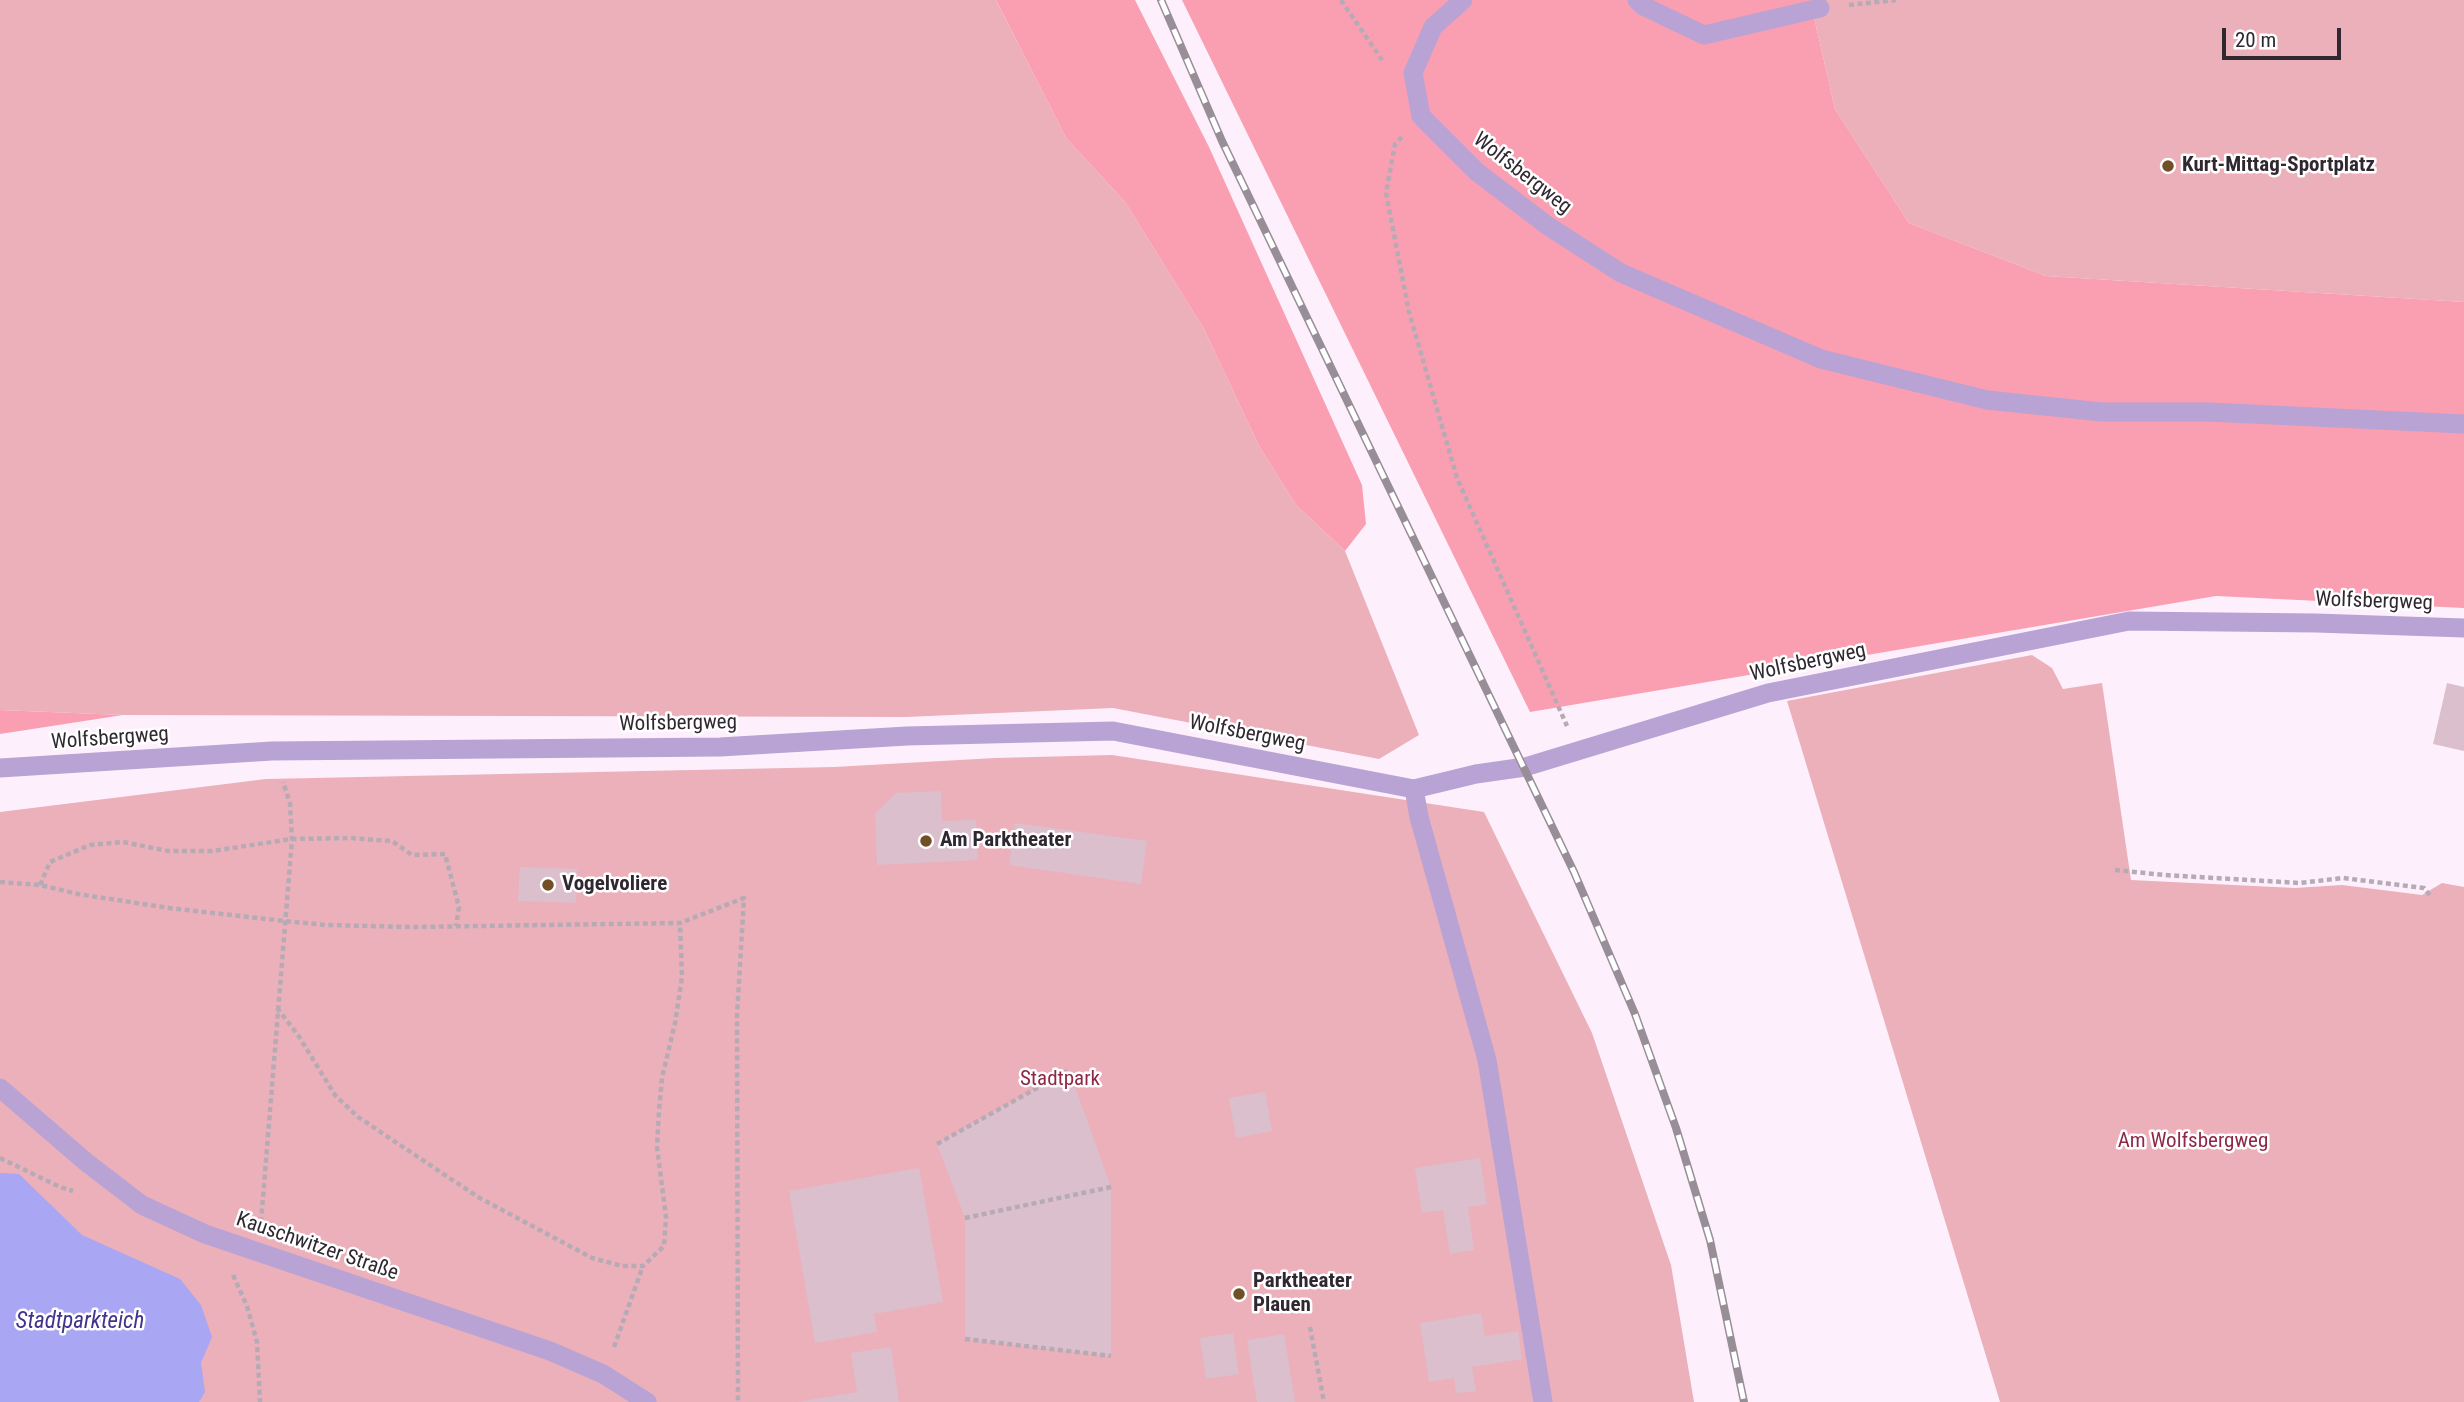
<!DOCTYPE html>
<html>
<head>
<meta charset="utf-8">
<style>
  body { margin:0 }
  #map { position:relative; width:2464px; height:1402px; overflow:hidden; background:#fdf0fc; font-family:"Roboto Condensed",sans-serif }
  canvas { display:block }
  .scale { position:absolute; left:2222px; top:28px; width:119px; height:32px; box-sizing:border-box; border:4px solid #302830; border-top:0; padding-left:9px; font-size:21px; line-height:24px; white-space:nowrap; color:#302830; -webkit-text-stroke:5px #fff; paint-order:stroke }
</style>
</head>
<body>
<div id="map">
<canvas width="2464" height="1402"></canvas>
<div class="scale">20 m</div>
</div>
<script>
const g = document.querySelector('canvas').getContext('2d');
g.lineJoin = 'round';
function fillPath(path, color) { g.fillStyle = color; g.fill(path, 'evenodd'); }
const poly = rows => new Path2D(rows.map(r => 'M' + r).join(''));
function strokePath(path, color, width, dash) { g.strokeStyle = color; g.lineWidth = width; g.lineCap = dash ? 'butt' : 'round'; g.setLineDash(dash || []); g.stroke(path); }
function label(font, color, halo, rows, align = 'center') {
  g.font = font + ' "Roboto Condensed",sans-serif'; g.lineWidth = 5; g.setLineDash([]); g.textBaseline = 'middle'; g.strokeStyle = halo; g.fillStyle = color; for (const [text, x, y, turn = 0] of rows) {
    g.save(); g.translate(x, y); g.rotate((+turn || 0) * Math.PI / 180); g.textAlign = isNaN(turn) ? turn : align; if (halo) g.strokeText(text, 0, 0); g.fillText(text, 0, 0); g.restore();
  }
}
const green = poly([
  [0,0,996,0,1066,138,1125,202,1204,329,1259,446,1296,505,1345,551,1419,735,1379,759,1113,708,906,717,123,715,0,710],
  [1819,0,2464,0,2464,302,2046,276,1909,223,1835,109,1814,17],
  [2032,655,2052,668,2063,689,2102,683,2131,880,2295,888,2342,885,2422,895,2442,883,2464,887,2464,1402,2000,1402,1787,701],
  [1112,755,1484,812,1592,1033,1671,1265,1694,1402,0,1402,0,812,266,779,834,767,995,758]
]);
const forest = poly([
  [996,0,1135,0,1209,147,1362,485,1366,524,1345,551,1296,505,1259,446,1204,329,1125,202,1066,138],
  [1182,0,1819,0,1814,17,1835,109,1909,223,2046,276,2464,302,2464,608,2216,596,1530,712],
  [0,710,123,715,0,734]
]);
const water = poly([
  [0,1173,19,1174,82,1235,180,1279,201,1305,212,1337,201,1363,205,1392,199,1402,0,1402]
]);
const building = poly([
  [2447,683,2464,687,2464,751,2433,744],
  [941,791,942,821,976,820,978,860,877,865,875,814,896,793],
  [1015,823,1147,841,1141,884,1009,865],
  [520,867,577,869,576,903,518,901],
  [1069,1070,1111,1187,1111,1356,965,1339,965,1218,937,1144],
  [1265,1092,1272,1131,1236,1138,1229,1098],
  [1480,1158,1487,1204,1468,1207,1474,1250,1450,1254,1443,1210,1422,1213,1415,1168],
  [919,1168,943,1302,874,1314,877,1332,815,1343,789,1191],
  [1481,1313,1485,1336,1518,1331,1522,1359,1472,1367,1476,1391,1456,1393,1454,1378,1429,1382,1420,1323],
  [1233,1333,1239,1374,1206,1379,1200,1338],
  [1284,1334,1295,1402,1257,1402,1247,1340],
  [891,1347,899,1402,798,1402,857,1392,851,1353]
]);
const path = poly([
  [1341,0,1384,63],
  [1849,5,1896,0],
  [1402,137,1395,144,1386,193,1409,312,1457,478,1567,726],
  [2115,870,2164,875,2300,883,2343,878,2424,888,2432,898],
  [0,882,40,885,78,894,169,908,284,921,326,925,411,927,680,923,744,898,737,1015,738,1402],
  [40,885,50,862,90,845,123,842,168,851,212,851,292,839,350,838,392,841,412,855,445,854,459,907,456,926],
  [277,1008,298,1035,335,1095,358,1117,478,1197,592,1258,622,1266,643,1266,664,1246,666,1217,657,1147,659,1111,662,1078,675,1023,682,977,680,923],
  [937,1144,1069,1070],
  [0,1158,60,1187,73,1191],
  [965,1218,1111,1187],
  [261,1222,292,839,290,803,283,782],
  [233,1275,247,1306,257,1342,260,1402],
  [1310,1327,1324,1402],
  [965,1339,1111,1356],
  [614,1347,643,1266]
]);
const service = poly([
  [1637,0,1643,6,1704,35,1820,8],
  [1414,789,1419,817,1487,1060,1543,1402]
]);
const minor = poly([
  [1463,0,1433,27,1413,73,1421,116,1477,172,1548,226,1621,273,1821,359,1987,400,2102,412,2209,412,2464,424],
  [0,768,272,751,720,747,907,736,1113,731,1414,789,1476,774,1525,767,1768,693,2129,621,2316,623,2464,628],
  [0,1088,86,1162,142,1205,205,1234,550,1351,603,1374,647,1402]
]);
const rail = poly([
  [1161,0,1222,141,1574,872,1635,1014,1676,1128,1710,1240,1744,1402]
]);
const markers = [
  [2168,166,7,"#714f27"],
  [926,841,7,"#714f27"],
  [548,885,7,"#714f27"],
  [1239,1294,7,"#714f27"]
];
const poiNames = [
  ["Kurt-Mittag-Sportplatz",2182,166],
  ["Am Parktheater",940,841],
  ["Vogelvoliere",562,885],
  ["Parktheater",1253,1282],
  ["Plauen",1253,1306]
];
const streetNames = [
  ["Wolfsbergweg",1522,174,38],
  ["Wolfsbergweg",2374,602,2],
  ["Wolfsbergweg",1808,663,-12],
  ["Wolfsbergweg",678,724,-1],
  ["Wolfsbergweg",1247,734,11],
  ["Wolfsbergweg",110,739,-4],
  ["Kauschwitzer Straße",317,1247,19]
];
const parkNames = [
  ["Stadtpark",1060,1080],
  ["Am Wolfsbergweg",2193,1142]
];
const waterNames = [
  ["Stadtparkteich",80,1322]
];
fillPath(green, '#ecb0ba');
fillPath(forest, '#fa9fb1');
fillPath(water, '#a9a6f3');
fillPath(building, '#dbbfcd');
strokePath(path, '#b6abb5', 4.5, [5, 3.5]);
strokePath(service, '#b9a2d4', 19);
strokePath(minor, '#b9a2d4', 19);
strokePath(rail, '#988e98', 8);
strokePath(rail, '#fff', 5, [16]);
for (const [x, y, r, color] of markers) { const dot = new Path2D(); dot.arc(x, y, r, 0, 2 * Math.PI); g.fillStyle = color; g.fill(dot); strokePath(dot, '#fff', 2.5); }
label('bold 21px', '#302830', '#fff', poiNames, 'left');
label('21px', '#302830', '#fff', streetNames);
label('21px', '#8f2847', '#fff', parkNames);
label('italic 23px', '#42348c', '#fff', waterNames);
</script>
</body>
</html>
